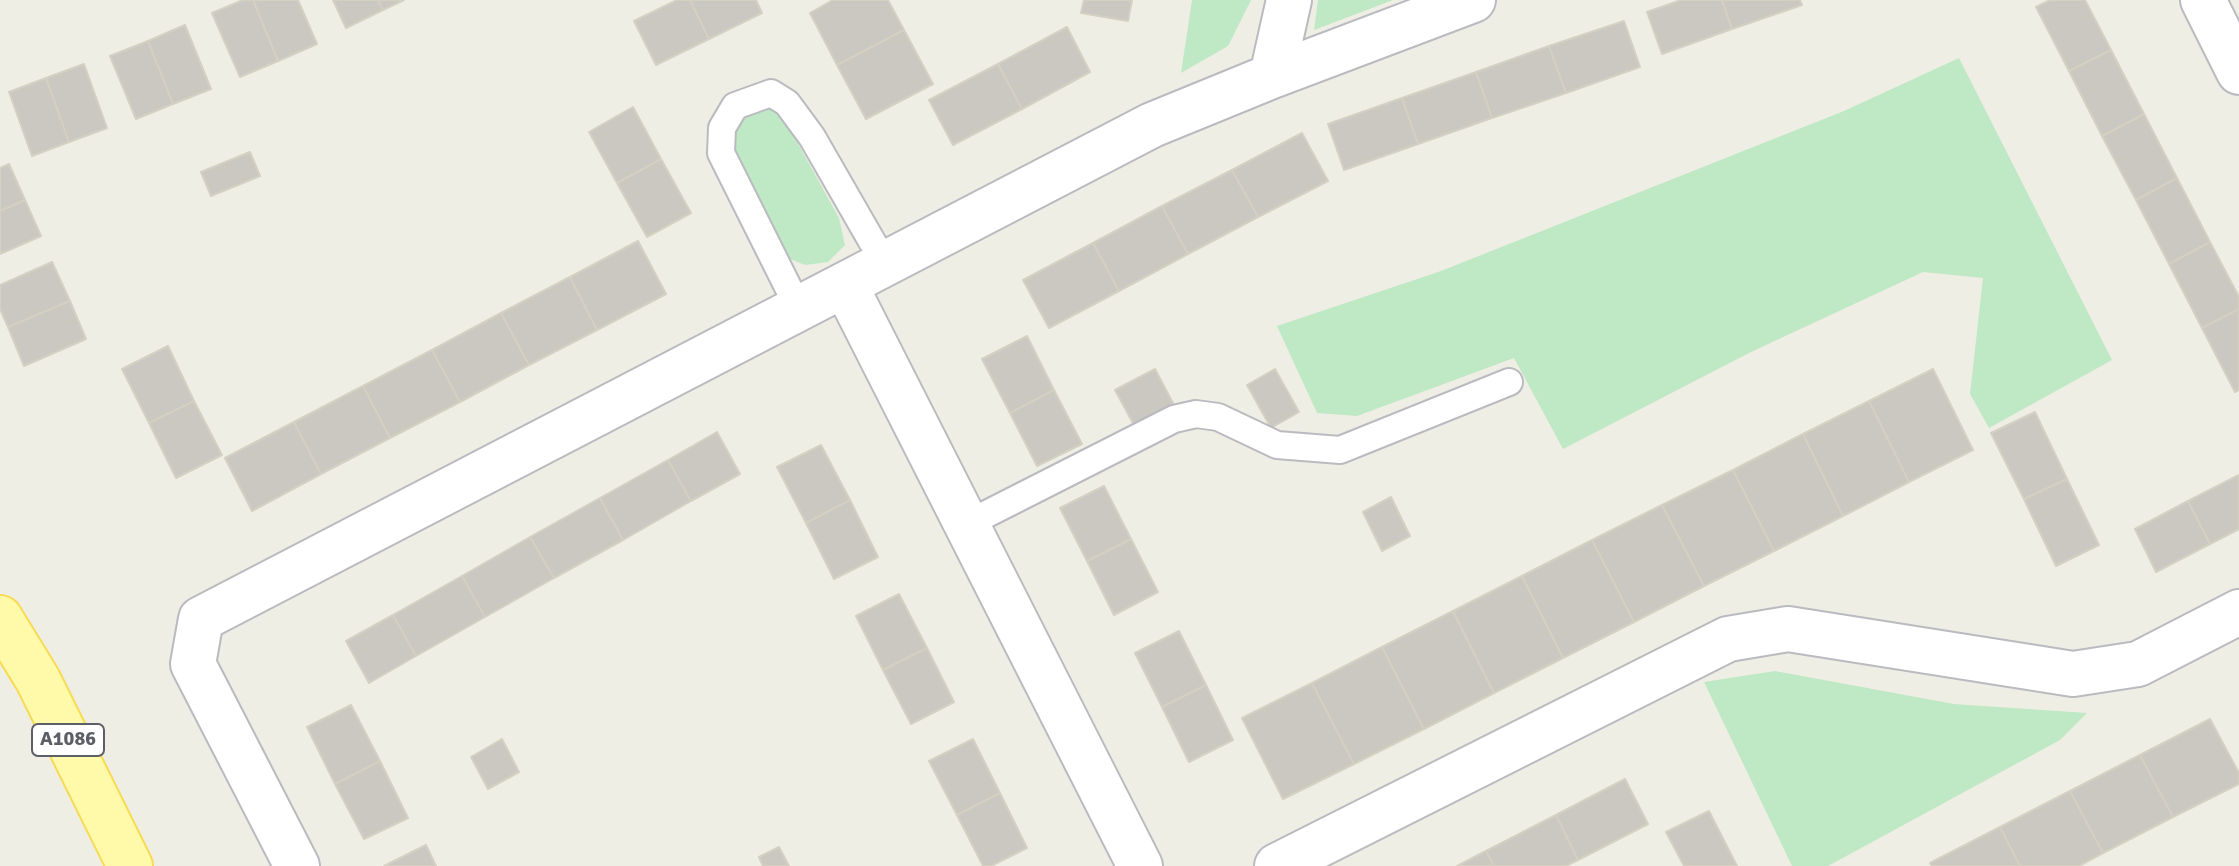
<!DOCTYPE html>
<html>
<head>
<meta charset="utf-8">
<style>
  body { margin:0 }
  canvas { display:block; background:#efeee4 }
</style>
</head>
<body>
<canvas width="2239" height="866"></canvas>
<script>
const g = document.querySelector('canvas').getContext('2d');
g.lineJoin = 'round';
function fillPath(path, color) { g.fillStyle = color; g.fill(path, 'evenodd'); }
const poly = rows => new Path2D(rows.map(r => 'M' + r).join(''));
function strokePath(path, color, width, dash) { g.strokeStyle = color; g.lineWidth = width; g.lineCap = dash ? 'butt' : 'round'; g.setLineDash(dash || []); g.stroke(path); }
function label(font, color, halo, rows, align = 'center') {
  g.font = font + ' Signika,sans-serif'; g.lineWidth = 6; g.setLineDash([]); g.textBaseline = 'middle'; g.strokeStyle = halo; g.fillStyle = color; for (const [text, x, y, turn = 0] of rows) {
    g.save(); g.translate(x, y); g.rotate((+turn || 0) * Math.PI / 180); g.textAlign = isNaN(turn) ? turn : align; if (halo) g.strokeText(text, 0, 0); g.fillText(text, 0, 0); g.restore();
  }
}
const green = poly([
  [1192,0,1251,0,1228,46,1181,73],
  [1318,0,1393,0,1314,30],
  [1959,58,2112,360,1989,428,1970,394,1983,278,1923,272,1751,352,1563,449,1514,358,1357,416,1317,413,1277,326,1441,271,1844,111],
  [763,106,780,111,839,218,845,245,828,262,805,265,785,257,731,147,733,122],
  [1775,671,1954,704,2087,713,2060,740,1828,866,1792,866,1704,682]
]);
const building = poly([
  [243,0,253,0,278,61,240,77,212,13,243,0],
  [253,0,298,0,317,44,278,61,253,0],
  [333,0,378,0,383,10,346,28,333,0],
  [378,0,404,0,383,10,378,0],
  [677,0,690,0,709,39,656,65,634,21,677,0],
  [690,0,756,0,762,13,709,39,690,0],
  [833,0,888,0,904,30,837,65,810,13,833,0],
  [1084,0,1132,0,1128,21,1081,13,1084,0],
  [1681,0,1722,0,1732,29,1662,54,1647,12,1681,0],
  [1722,0,1800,0,1802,5,1732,29,1722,0],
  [2050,0,2085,0,2111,50,2069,71,2036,7,2050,0],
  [1624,21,1640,67,1566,93,1549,46,1624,21],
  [185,25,211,89,173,104,148,41,185,25],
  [1067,27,1090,72,1022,109,998,64,1067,27],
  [904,30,933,84,866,119,837,65,904,30],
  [148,41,173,104,136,119,110,56,148,41],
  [1549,46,1566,93,1492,118,1476,72,1549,46],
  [2111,50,2144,114,2102,136,2069,71,2111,50],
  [84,64,107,128,69,142,46,78,84,64],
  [998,64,1022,109,953,145,929,100,998,64],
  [1476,72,1492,118,1418,144,1402,98,1476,72],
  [46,78,69,142,32,156,9,92,46,78],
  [1402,98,1418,144,1344,170,1328,124,1402,98],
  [633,107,661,159,617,183,589,132,633,107],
  [2144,114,2177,178,2136,200,2102,136,2144,114],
  [1302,133,1328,181,1258,217,1232,170,1302,133],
  [250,152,260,176,211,196,201,172,250,152],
  [661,159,691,213,647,237,617,183,661,159],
  [9,164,25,200,0,211,0,168,9,164],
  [1232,170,1258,217,1188,254,1162,206,1232,170],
  [2177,178,2210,242,2169,264,2136,200,2177,178],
  [25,200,41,236,0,254,0,211,25,200],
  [1162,206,1188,254,1119,291,1093,243,1162,206],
  [638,241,666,294,597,330,570,277,638,241],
  [2210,242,2239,297,2239,309,2202,328,2169,264,2210,242],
  [1093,243,1119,291,1049,328,1023,280,1093,243],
  [52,262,70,301,8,327,0,309,0,285,52,262],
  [570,277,597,330,529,365,501,313,570,277],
  [70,301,86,339,24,366,8,327,70,301],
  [2239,309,2239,390,2235,392,2202,328,2239,309],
  [501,313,529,365,460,402,432,350,501,313],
  [1027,336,1054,390,1010,413,982,359,1027,336],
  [168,346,194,401,149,423,122,369,168,346],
  [432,350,460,402,390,438,363,386,432,350],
  [1155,369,1175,407,1135,427,1115,390,1155,369],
  [1275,369,1299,412,1271,428,1247,385,1275,369],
  [1933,369,1973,450,1909,482,1869,401,1933,369],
  [363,386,390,438,321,474,294,422,363,386],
  [1054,390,1082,444,1037,466,1010,413,1054,390],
  [194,401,222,455,176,478,149,423,194,401],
  [1869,401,1909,482,1843,516,1803,434,1869,401],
  [2035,412,2067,479,2024,499,1991,433,2035,412],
  [294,422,321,474,252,511,225,458,294,422],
  [717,432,740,474,691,501,668,460,717,432],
  [1803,434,1843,516,1774,551,1733,470,1803,434],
  [821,445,850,500,806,523,777,467,821,445],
  [668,460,691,501,623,540,600,498,668,460],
  [1733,470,1774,551,1704,586,1662,505,1733,470],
  [2239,475,2239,529,2210,544,2188,501,2239,475],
  [2067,479,2099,545,2056,566,2024,499,2067,479],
  [1104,486,1131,539,1087,561,1060,508,1104,486],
  [1391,497,1410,536,1382,551,1363,512,1391,497],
  [600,498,623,540,554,578,530,537,600,498],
  [850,500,878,557,834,579,806,523,850,500],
  [2188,501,2210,544,2156,572,2135,529,2188,501],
  [1662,505,1704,586,1634,622,1592,540,1662,505],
  [530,537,554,578,485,617,462,576,530,537],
  [1131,539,1158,592,1114,615,1087,561,1131,539],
  [1592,540,1634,622,1563,658,1522,576,1592,540],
  [462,576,485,617,416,656,393,615,462,576],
  [1522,576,1563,658,1494,693,1453,611,1522,576],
  [899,594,927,648,883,670,856,616,899,594],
  [1453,611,1494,693,1424,729,1382,647,1453,611],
  [393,615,416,656,369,683,346,641,393,615],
  [1179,631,1206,685,1162,707,1135,653,1179,631],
  [1382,647,1424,729,1354,764,1312,683,1382,647],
  [927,648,954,702,911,724,883,670,927,648],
  [1312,683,1354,764,1283,799,1242,718,1312,683],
  [1206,685,1233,740,1189,762,1162,707,1206,685],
  [351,705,380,761,335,784,307,727,351,705],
  [2210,719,2239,773,2239,784,2173,817,2140,755,2210,719],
  [502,739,519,772,488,789,471,757,502,739],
  [973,739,1000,793,957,815,929,761,973,739],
  [2140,755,2173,817,2103,853,2070,791,2140,755],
  [380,761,408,818,364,839,335,784,380,761],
  [1625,779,1648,824,1578,860,1556,815,1625,779],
  [2070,791,2103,853,2079,866,2020,866,2000,827,2070,791],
  [1000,793,1027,848,991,866,983,866,957,815,1000,793],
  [1709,811,1737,866,1684,866,1666,832,1709,811],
  [1556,815,1578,860,1566,866,1494,866,1486,851,1556,815],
  [2000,827,2020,866,1932,866,1930,863,2000,827],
  [426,845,436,866,384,866,426,845],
  [779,847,789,866,763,866,759,857,779,847],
  [1486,851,1494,866,1457,866,1486,851]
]);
const lane = poly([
  [799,309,721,153,722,128,735,106,771,93,787,103,812,137,885,264],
  [967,524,1174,419,1196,414,1218,417,1277,445,1340,450,1509,382]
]);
const street = poly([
  [2203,0,2239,72],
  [1272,76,1289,0],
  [845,285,1140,866],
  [297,866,193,664,201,619,1152,125,1272,76,1473,0],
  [1277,866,1728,639,1788,629,2073,674,2138,664,2239,612]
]);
const primary = poly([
  [0,618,38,680,130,866]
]);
const shields = [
  [68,740,72]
];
const shieldNames = [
  ["A1086",68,740]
];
fillPath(green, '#bfe8c4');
fillPath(building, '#cac8c1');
strokePath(building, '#d4d0c2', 2);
strokePath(lane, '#b9bbc0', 30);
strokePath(street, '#b9bbc0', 48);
strokePath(primary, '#f7db55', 48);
strokePath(lane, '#fff', 26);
strokePath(street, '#fff', 44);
strokePath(primary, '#fffaa9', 44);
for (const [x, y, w] of shields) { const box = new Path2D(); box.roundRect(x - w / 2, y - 16, w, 32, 6); g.fillStyle = '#fff'; g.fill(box); strokePath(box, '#5c5f65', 2); }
label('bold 20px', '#5c5f65', null, shieldNames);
</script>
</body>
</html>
